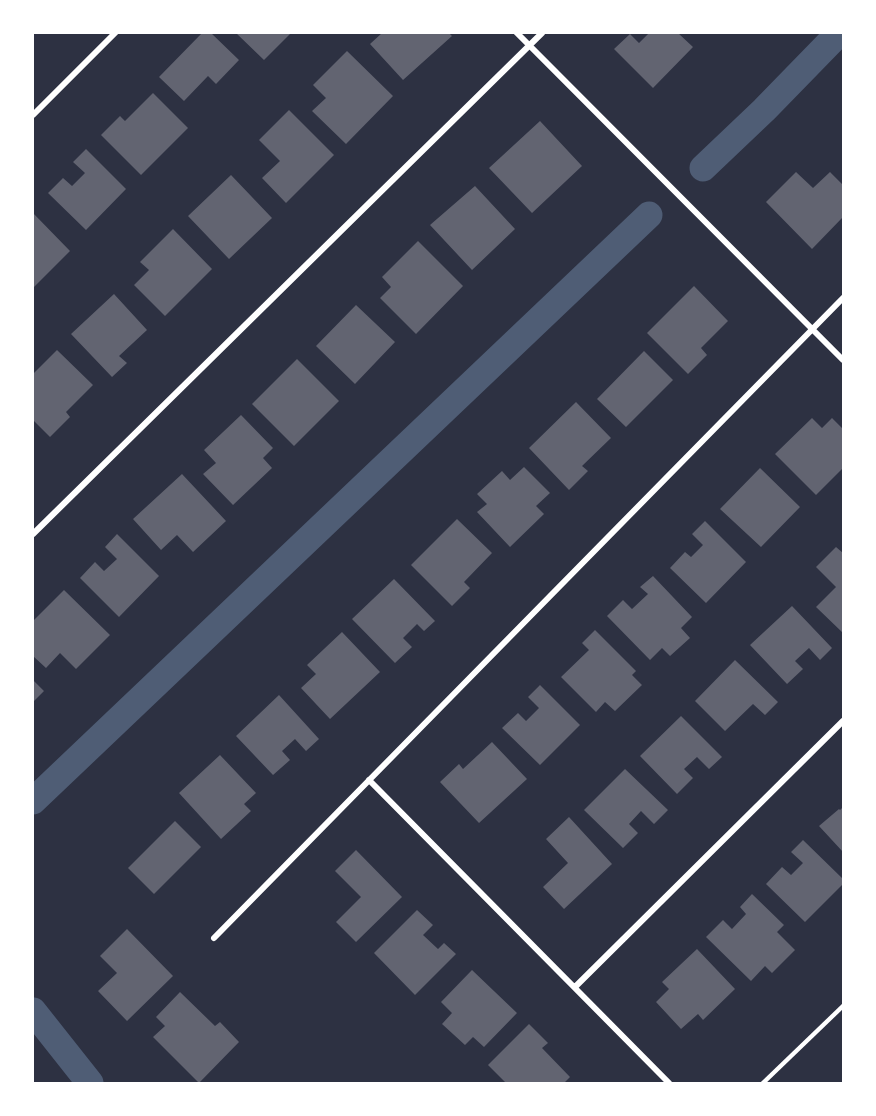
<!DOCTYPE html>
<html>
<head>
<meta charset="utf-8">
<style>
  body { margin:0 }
  #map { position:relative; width:876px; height:1116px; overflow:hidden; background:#2d3142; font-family:Signika,sans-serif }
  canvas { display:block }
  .frame { position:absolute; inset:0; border:34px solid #fff; pointer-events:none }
</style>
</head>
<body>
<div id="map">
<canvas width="876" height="1116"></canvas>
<div class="frame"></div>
</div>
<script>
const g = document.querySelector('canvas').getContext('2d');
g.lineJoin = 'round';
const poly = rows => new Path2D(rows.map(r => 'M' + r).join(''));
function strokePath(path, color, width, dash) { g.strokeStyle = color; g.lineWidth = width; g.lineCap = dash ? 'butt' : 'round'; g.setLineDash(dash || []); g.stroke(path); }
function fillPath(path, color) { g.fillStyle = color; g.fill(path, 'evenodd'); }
const canal = poly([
  [703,168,764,110,839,33],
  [33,801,649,215],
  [33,1011,90,1083]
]);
const building = poly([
  [202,33,211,33,239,60,216,84,208,76,184,101,159,77],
  [236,33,291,33,264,60],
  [382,33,449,33,452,36,403,80,370,44],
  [649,33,678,33,693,47,653,88,614,49,630,34,639,43],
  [347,51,393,96,346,144,312,111,326,98,313,85],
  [153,93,188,128,141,175,101,135,120,116,125,121],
  [289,110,334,155,286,203,262,178,280,161,259,140],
  [540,121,582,166,532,213,489,168],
  [86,149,126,189,86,230,48,193,63,178,72,186,85,173,73,162],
  [796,172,813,188,830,172,843,185,843,217,812,249,766,202],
  [231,175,272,218,229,259,188,216],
  [475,186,515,229,472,270,430,225],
  [33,213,70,251,33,288],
  [173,229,212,269,165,316,134,285,149,270,140,262],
  [418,241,463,286,416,334,380,298,391,287,382,277],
  [694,286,728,321,701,348,707,355,688,374,647,333],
  [114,294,147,330,119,356,127,363,112,377,71,334],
  [356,305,395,342,355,384,316,346],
  [57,350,93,385,66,412,70,417,50,437,33,420,33,374],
  [644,351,673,380,626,427,597,399],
  [297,359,339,401,294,446,252,404],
  [576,402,611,438,582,466,588,471,569,490,529,448],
  [241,415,273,448,263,458,272,468,233,505,203,474,216,463,204,450],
  [812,418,822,428,832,418,843,429,843,468,816,495,775,454],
  [524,467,550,493,536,506,544,514,510,547,477,512,487,504,477,494,502,471,510,480],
  [760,468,800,507,761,547,720,509],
  [182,474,226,521,193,552,177,535,161,550,133,519],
  [457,519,492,553,464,582,470,588,452,606,411,565],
  [705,521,746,562,706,603,670,568,685,552,691,557,703,545,692,534],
  [117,534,159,576,119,617,80,578,95,562,104,571,117,559,105,547],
  [836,547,843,553,843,633,816,607,836,587,816,567],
  [653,576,692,617,681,628,690,638,670,656,662,648,650,660,607,616,623,600,632,609,648,594,640,587],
  [394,579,435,621,424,631,417,624,403,638,412,647,395,663,352,619],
  [64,590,110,635,76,669,60,653,46,668,33,656,33,621],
  [792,606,832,648,820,660,809,648,795,661,803,669,787,684,750,645],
  [595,630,636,671,632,675,642,685,615,711,605,702,596,712,561,677,589,650,582,643],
  [342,632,380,672,330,719,301,688,316,674,307,665],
  [735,660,778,702,765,715,753,704,725,731,695,701],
  [33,680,44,691,33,702],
  [540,685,580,725,540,765,502,728,518,713,526,721,539,708,528,697],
  [279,695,319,739,306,751,295,739,282,751,290,760,273,775,236,736],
  [681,716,722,757,709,769,697,757,684,769,693,778,677,794,640,756],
  [492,742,527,779,479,823,440,782,459,764,463,769],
  [220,755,256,793,244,804,251,811,221,839,179,793],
  [625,769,668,810,654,824,641,811,629,824,638,833,623,848,584,810],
  [843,807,843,852,819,826,839,809,840,810],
  [569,817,612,864,564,909,543,887,568,863,546,839],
  [175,821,201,847,154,894,128,868],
  [803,840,843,879,843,884,805,922,766,884,782,867,791,875,803,863,791,852],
  [356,850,402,897,356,942,336,922,361,897,335,871],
  [752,894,784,925,777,932,795,950,772,973,765,966,751,981,706,937,723,920,732,929,746,914,740,907],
  [417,910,433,925,423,935,438,949,444,943,456,954,415,995,374,953],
  [127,929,173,976,127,1021,98,991,117,973,100,956],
  [697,949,735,989,703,1020,698,1014,681,1029,656,1002,669,989,662,982],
  [472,970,517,1013,484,1047,473,1037,465,1045,442,1024,452,1013,441,1002],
  [180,992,215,1026,220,1022,239,1042,199,1083,153,1037,165,1026,156,1017],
  [529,1024,548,1043,542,1048,570,1077,564,1083,506,1083,488,1065]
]);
const service = poly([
  [763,1083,843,1006]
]);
const minor = poly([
  [517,33,843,360],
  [33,115,115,33],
  [33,534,542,33],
  [369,780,669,1083],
  [214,938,843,298],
  [575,987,843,721]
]);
strokePath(canal, '#4f5d75', 27);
fillPath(building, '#626471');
strokePath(service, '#fff', 4.5);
strokePath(minor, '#fff', 6);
</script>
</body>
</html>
